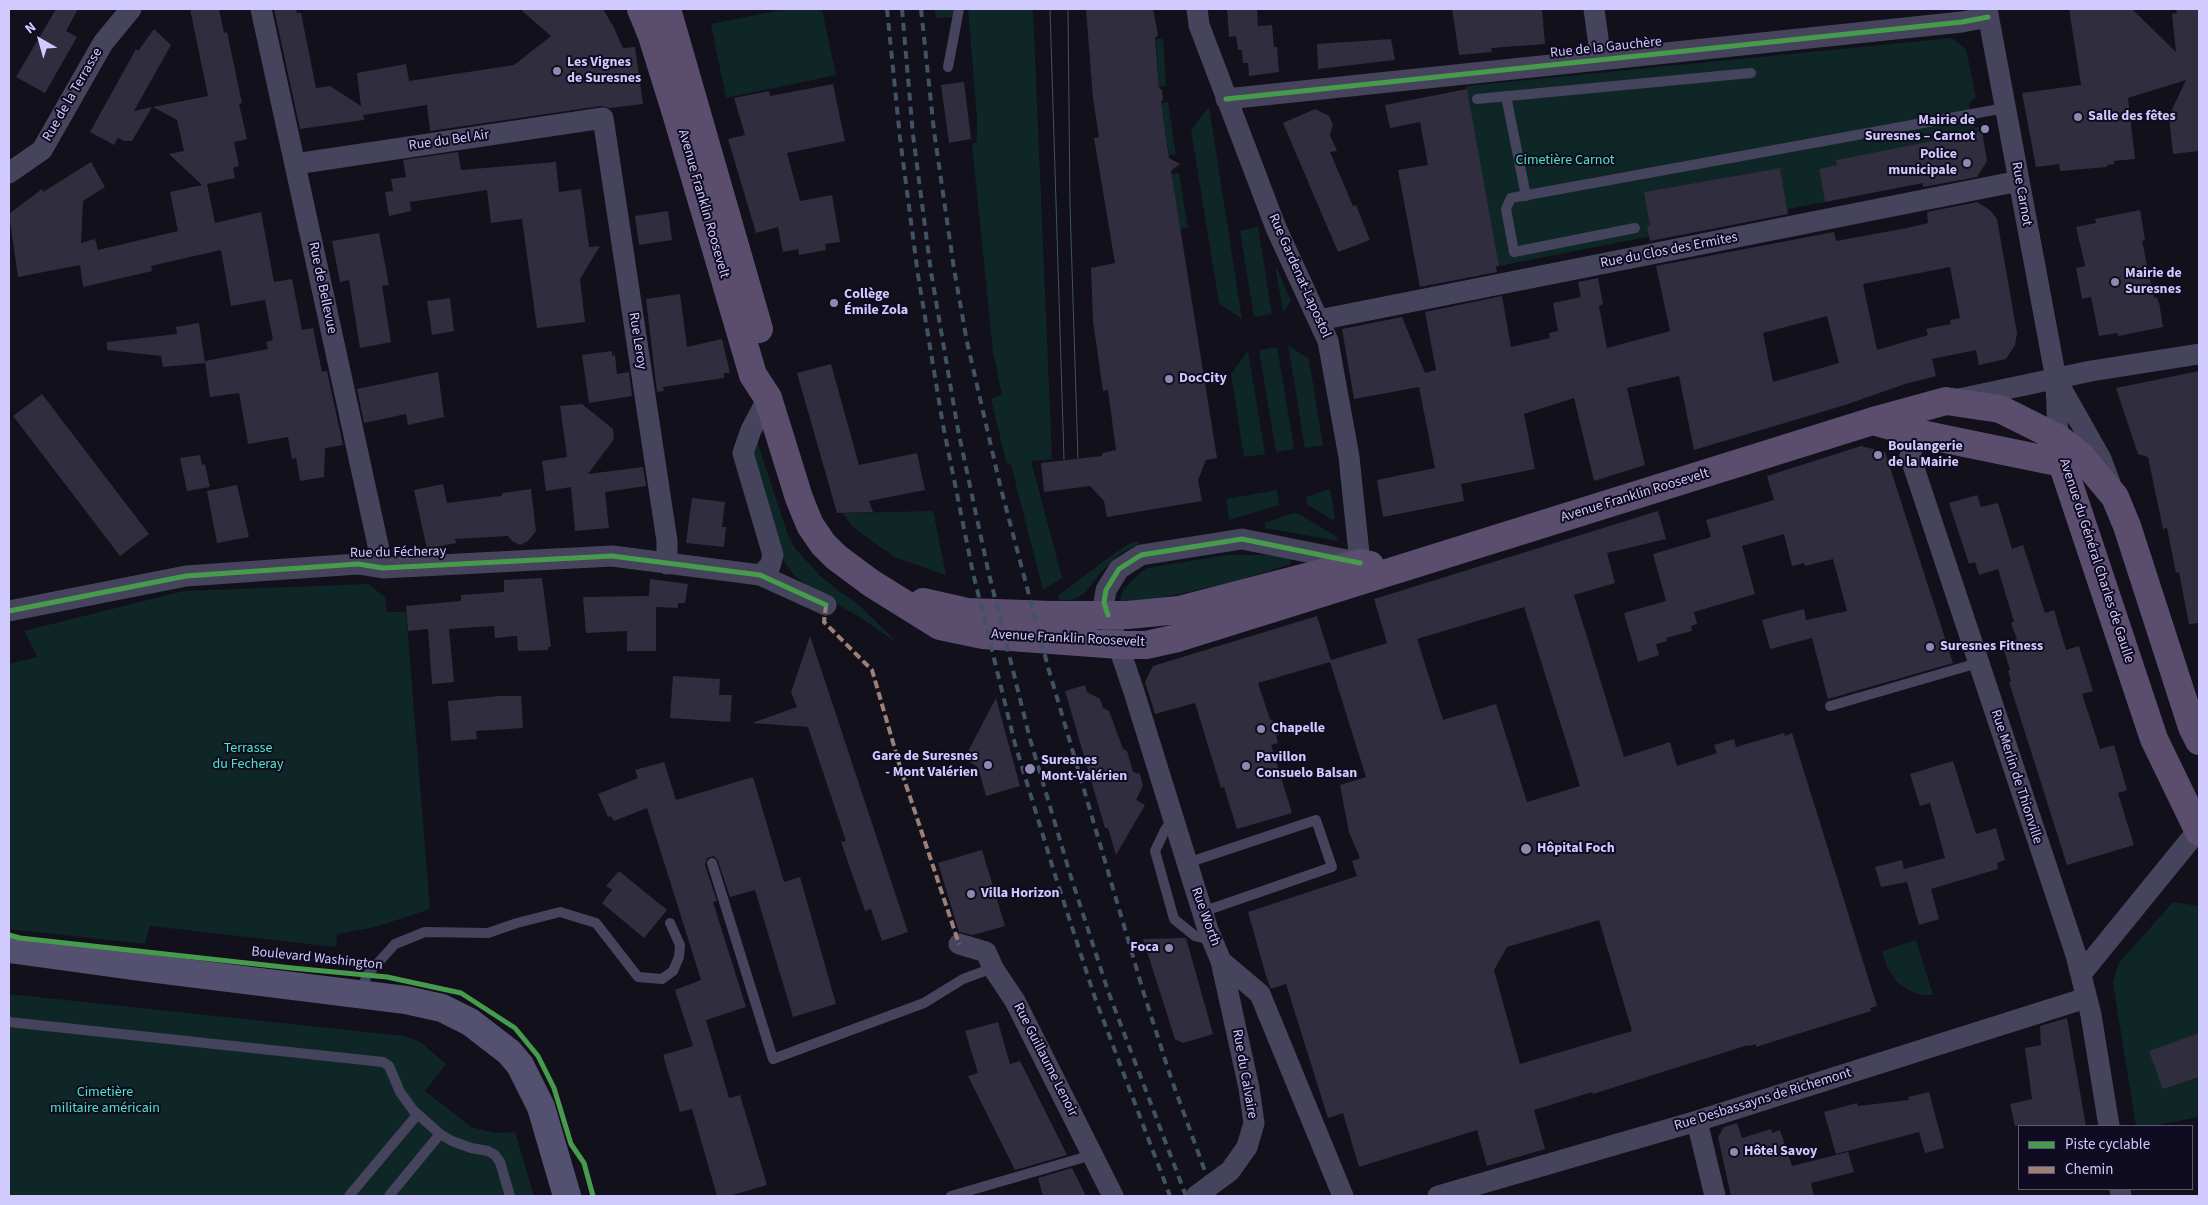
<!DOCTYPE html>
<html>
<head>
<meta charset="utf-8">
<style>
  body { margin:0 }
  #map { position:relative; width:2208px; height:1205px; overflow:hidden; background:#12101b; font-family:"Source Sans 3",sans-serif }
  canvas { display:block }
  .frame { position:absolute; inset:0; border:10px solid #d1caff; pointer-events:none }
  .legend { position:absolute; left:2018px; top:1125px; width:175px; height:65px; box-sizing:border-box; background:#0f0b20; border:1px solid #5d5779; margin:0; padding:6px 9px; list-style:none; font-size:15px; color:#d1caff }
  .legend li { display:flex; align-items:center; gap:10px; height:25px }
  .legend b { width:25px; border:1px solid #5d5779 }
  .north { position:absolute; left:15px; top:15px; width:50px; height:50px; -webkit-text-stroke:4px #0f0b20; paint-order:stroke; rotate:322deg; font-size:14px; font-weight:700; line-height:20px; text-align:center; color:#d1caff }
  .north::after { content:''; display:block; margin:auto; width:18px; height:22px; background:#d1caff; clip-path:polygon(50% 0,100% 100%,50% 72%,0 100%) }
</style>
</head>
<body>
<div id="map">
<canvas width="2208" height="1205"></canvas>
<div class="frame"></div>
<ul class="legend">
<li><b style="height:6px;background:#469c4c"></b>Piste cyclable</li>
<li><b style="height:6px;background:#9e8076"></b>Chemin</li>
</ul>
<div class="north">N</div>
</div>
<script>
const g = document.querySelector('canvas').getContext('2d');
g.lineJoin = 'round';
function fillPath(path, color) { g.fillStyle = color; g.fill(path, 'evenodd'); }
const poly = rows => new Path2D(rows.map(r => 'M' + r).join(''));
function strokePath(path, color, width, dash) { g.strokeStyle = color; g.lineWidth = width; g.lineCap = dash ? 'butt' : 'round'; g.setLineDash(dash || []); g.stroke(path); }
function label(font, color, halo, rows, align = 'center') {
  g.font = font + ' "Source Sans 3",sans-serif'; g.lineWidth = 4; g.setLineDash([]); g.textBaseline = 'middle'; g.strokeStyle = halo; g.fillStyle = color; for (const [text, x, y, turn = 0] of rows) {
    g.save(); g.translate(x, y); g.rotate((+turn || 0) * Math.PI / 180); g.textAlign = isNaN(turn) ? turn : align; if (halo) g.strokeText(text, 0, 0); g.fillText(text, 0, 0); g.restore();
  }
}
const green = poly([
  [785,9,822,9,836,75,726,98,711,24],
  [934,9,954,9,954,17,936,18],
  [968,9,1033,9,1052,459,1031,461,1062,578,1043,590,1011,465,1006,461,991,399,1002,395,993,351,972,144,977,142,977,118],
  [1952,38,1966,49,1976,98,1971,101,1969,105,1972,123,1975,127,1981,128,1982,131,1841,159,1842,164,1819,169,1825,202,1787,209,1780,168,1644,192,1652,236,1499,266,1466,86],
  [1156,39,1163,39,1166,86,1159,87],
  [1168,102,1176,154,1169,155,1161,103],
  [1209,107,1242,319,1219,303,1191,130],
  [1179,173,1188,228,1180,229,1171,174],
  [1258,227,1272,314,1254,317,1240,231],
  [1275,264,1291,301,1283,312],
  [1288,345,1309,359,1323,445,1305,448],
  [1277,347,1294,449,1276,452,1259,350],
  [1248,351,1265,454,1244,457,1231,374],
  [757,441,788,535,795,548,822,578,861,607,899,644,861,618,808,587,795,576,785,563,776,537,753,451],
  [1330,489,1335,518,1333,520,1308,505,1306,497],
  [1277,490,1279,505,1229,520,1226,499],
  [933,511,946,575,894,557,853,527,843,513],
  [1293,513,1299,514,1337,537,1338,541,1265,528,1265,523],
  [1136,541,1140,543,1121,553,1102,571,1086,592,1075,599,1058,601,1059,595,1108,558,1127,545],
  [1227,555,1290,555,1291,564,1230,583,1165,597,1121,603,1121,595,1125,588,1139,574,1147,568],
  [368,584,385,597,387,612,406,612,430,909,375,927,337,934,336,947,150,926,145,944,9,929,9,664,37,657,24,631,184,591],
  [2173,902,2199,906,2199,1117,2152,1126,2136,1126,2113,983,2118,964],
  [1916,940,1933,995,1920,995,1908,990,1897,982,1887,967,1882,951],
  [9,994,404,1036,419,1041,446,1064,425,1091,471,1127,495,1133,515,1132,534,1196,9,1196]
]);
const building = poly([
  [56,9,78,9,66,31,77,37,45,93,16,77],
  [190,9,219,9,224,33,227,32,242,103,239,104,247,139,234,142,239,166,233,168,235,178,207,184,215,223,261,212,274,282,292,279,302,330,313,328,322,372,327,371,343,445,325,448,324,477,300,481,296,458,292,459,288,437,248,444,239,393,210,397,205,361,268,349,266,342,273,340,265,300,231,306,221,250,151,266,152,271,83,287,80,265,18,277,9,214,42,189,43,192,91,162,105,187,83,201,81,243,95,239,98,250,178,231,170,192,202,185,169,154,184,151,177,120,153,107,208,96],
  [274,9,296,9,297,13,301,13,316,88,330,86,361,106,357,73,406,64,409,81,514,65,551,36,520,9,603,9,613,26,623,48,635,47,643,104,610,108,601,106,430,131,427,105,363,115,364,120,300,129],
  [1086,9,1153,9,1158,35,1155,38,1159,88,1162,90,1163,100,1161,102,1169,158,1180,164,1171,171,1217,458,1206,460,1198,480,1202,501,1107,517,1104,501,1090,486,1044,492,1041,463,1102,456,1102,453,1116,450,1108,390,1103,391,1093,321,1091,268,1115,263,1094,138,1099,137,1093,99],
  [1227,9,1257,9,1258,26,1272,25,1274,47,1277,47,1279,72,1249,76,1248,63,1243,63,1242,50,1238,50,1236,36,1229,37],
  [1452,9,1542,9,1545,44,1491,48,1492,52,1459,55],
  [2069,9,2132,9,2176,52,2172,14,2177,13,2176,9,2199,9,2199,151,2173,154,2169,116,2186,80,2128,98,2135,159,2114,161,2114,164,2107,165,2107,167,2060,171,2059,164,2036,167,2022,93,2081,85],
  [154,29,171,45,134,111,152,107,132,141,124,141,118,138,114,145,90,132,136,49,138,51],
  [1391,39,1395,60,1318,69,1317,44],
  [964,82,971,139,949,143,941,85],
  [833,84,845,141,787,153,800,201,832,195,840,242,825,244,826,250,799,255,798,249,783,252,778,227,756,233,728,139,745,135,734,98,769,91,770,96],
  [1467,89,1499,266,1496,266,1497,272,1420,287,1398,170,1428,165,1420,122,1390,128,1385,105],
  [1315,109,1329,116,1333,125,1330,135,1337,151,1330,152,1353,206,1356,205,1370,240,1338,252,1283,123],
  [1982,131,1987,161,1977,177,1923,187,1923,183,1825,202,1819,169,1837,165,1836,160],
  [458,152,461,170,556,162,559,192,581,189,589,247,600,246,580,279,585,322,537,328,522,219,491,223,487,190,410,202,411,211,389,216,385,192,393,191,391,179,406,177,403,160],
  [1780,168,1788,214,1650,241,1647,227,1650,226,1644,192],
  [1977,202,1990,210,1997,219,2017,333,2015,345,2006,359,1979,365,1976,350,1932,359,1936,376,1905,384,1845,405,1694,450,1679,376,1627,388,1645,465,1594,481,1574,398,1524,414,1535,469,1461,484,1464,501,1383,517,1377,480,1435,468,1419,387,1354,399,1342,329,1402,317,1425,373,1436,370,1425,312,1502,296,1511,347,1550,338,1549,333,1558,331,1553,303,1581,297,1578,282,1598,278,1603,304,1599,306,1607,348,1670,331,1656,266,1834,232,1836,241,1907,228,1928,223,1927,212],
  [1950,267,1960,318,1950,320,1951,324,1926,329,1928,335,1877,350,1863,284],
  [1827,316,1839,363,1773,382,1763,333],
  [2140,210,2145,240,2142,241,2154,298,2157,297,2158,302,2159,302,2163,327,2118,336,2117,333,2099,336,2091,297,2082,299,2076,268,2085,266,2076,227,2096,223,2095,219],
  [668,211,672,240,639,245,635,216],
  [379,233,389,285,382,286,391,342,360,348,349,280,340,282,332,241],
  [680,294,687,347,722,339,730,373,724,373,724,378,663,387,664,391,657,392,646,299],
  [450,298,454,331,432,335,427,301],
  [199,323,205,363,163,367,161,356,107,350,107,342,177,334,176,327],
  [612,351,612,356,615,355,617,374,629,372,632,396,589,403,582,355],
  [831,364,859,465,917,453,925,490,869,501,873,512,837,513,797,373],
  [2199,371,2199,623,2189,624,2179,572,2176,573,2167,528,2163,529,2148,457,2138,454,2116,388],
  [438,372,444,417,408,425,406,414,364,423,357,389],
  [42,394,149,534,120,556,13,416],
  [582,404,613,429,614,439,588,474,643,467,646,486,605,492,609,528,575,531,571,487,546,491,542,461,567,457,560,406],
  [1861,446,1885,452,1953,663,1828,699,1812,638,1770,649,1762,620,1804,609,1806,620,1847,611,1833,559,1805,566,1804,563,1792,566,1784,534,1742,546,1755,594,1694,612,1697,624,1691,626,1692,631,1666,638,1667,641,1656,644,1659,655,1638,662,1624,613,1666,601,1653,554,1711,537,1706,520,1774,500,1767,476],
  [200,455,202,465,205,464,210,487,187,491,180,458],
  [443,484,447,503,501,496,503,493,531,489,536,531,528,541,520,545,512,541,508,536,455,539,456,543,427,549,414,490],
  [237,485,249,537,217,543,207,491],
  [1977,495,1981,507,1998,503,2012,549,2023,545,2045,613,2054,610,2066,650,2079,646,2093,691,2082,694,2100,749,2114,745,2127,790,2118,793,2134,845,2067,865,2009,682,2011,681,2008,671,2010,670,2002,644,2017,639,2011,623,2014,622,1998,569,1979,575,1975,562,1969,564,1949,503],
  [692,498,725,502,722,527,726,527,724,547,686,543],
  [1658,511,1666,539,1607,553,1615,583,1574,595,1624,757,1670,742,1677,766,1717,753,1714,745,1734,739,1736,747,1784,733,1785,736,1792,733,1877,1006,1870,1008,1871,1011,1756,1047,1756,1044,1748,1046,1748,1045,1593,1094,1592,1092,1534,1110,1545,1149,1487,1166,1477,1130,1359,1167,1343,1113,1328,1118,1286,984,1271,989,1266,976,1248,912,1357,876,1352,861,1360,858,1349,832,1340,785,1366,777,1330,662,1258,683,1270,719,1288,731,1276,735,1278,743,1271,745,1292,813,1237,829,1224,787,1221,788,1195,703,1155,714,1145,682,1153,666,1317,616,1331,660,1387,643,1374,599],
  [1524,607,1580,786,1527,802,1496,704,1443,720,1417,639],
  [1599,920,1632,1031,1520,1064,1494,970,1507,947],
  [542,578,551,647,548,647,548,650,518,651,517,636,495,638,494,626,449,629,454,682,432,684,428,629,408,631,406,606,461,601,461,595,504,592,504,580],
  [650,579,688,584,685,603,678,603,678,608,656,607,656,651,627,651,627,631,586,633,583,597,649,596],
  [810,636,908,932,882,941,871,909,865,911,841,842,846,841,808,727,752,723,797,707,791,692],
  [673,676,720,679,719,695,732,695,730,722,670,718],
  [1085,685,1087,692,1100,699,1103,708,1109,711,1123,749,1127,751,1133,772,1140,774,1143,786,1136,800,1145,805,1116,855,1108,828,1105,828,1065,691],
  [500,696,521,696,523,728,476,731,477,739,451,741,448,701],
  [996,698,1020,786,986,796,978,767,964,759],
  [1953,761,1976,834,1996,828,2005,860,1997,863,1998,869,1931,889,1939,919,1919,925,1907,882,1881,887,1875,867,1902,860,1904,869,1945,858,1930,803,1920,806,1910,774],
  [664,762,676,800,753,777,784,882,800,877,836,1004,793,1017,755,890,730,897,718,861,714,856,707,858,705,865,717,901,713,902,746,1007,706,1020,729,1098,740,1095,767,1185,729,1196,717,1196,692,1109,680,1112,663,1055,693,1046,675,990,701,980,647,808,614,821,611,816,608,817,598,794,638,778,635,770],
  [982,850,1005,926,973,935,959,932,938,863],
  [619,871,667,910,644,938,602,903,612,890,606,886],
  [1186,938,1213,1034,1183,1043,1175,1039,1143,939],
  [2067,1018,2086,1126,2015,1126,2010,1104,2032,1099,2025,1048,2041,1045,2040,1026],
  [998,1022,1010,1064,1020,1061,1067,1155,1015,1170,968,1076,978,1073,965,1031],
  [2199,1033,2199,1077,2163,1089,2149,1051],
  [1929,1092,1944,1148,1925,1153,1919,1132,1836,1154,1824,1112,1857,1103,1858,1106,1909,1100,1908,1097],
  [1737,1123,1742,1138,1771,1129,1772,1133,1780,1130,1792,1166,1848,1152,1854,1172,1811,1183,1814,1196,1731,1196,1718,1137,1724,1127],
  [1072,1168,1086,1196,1043,1196,1038,1178]
]);
const lane = poly([
  [948,67,959,9],
  [1506,96,1526,196],
  [1477,99,1751,73],
  [1635,228,1514,252,1506,209,1511,198,2005,108],
  [1830,706,1978,663],
  [1173,819,1165,830,1155,851,1174,919,1195,936,1213,940],
  [712,863,773,1059,924,1003,963,979,993,968],
  [1187,863,1316,820,1332,867,1202,912],
  [360,993,367,975,395,944,425,932,488,933,517,923,560,912,596,923,638,977,662,979,673,971,679,957,680,945,670,923],
  [9,1022,383,1062,389,1066,400,1092,413,1110,440,1134,452,1141,471,1148,488,1151,495,1155,500,1162,510,1196],
  [349,1196,417,1115],
  [389,1196,440,1134],
  [951,1196,1092,1155]
]);
const street = poly([
  [261,9,383,568],
  [1197,9,1199,25,1276,228,1328,341,1349,457,1360,563],
  [1594,9,1601,60],
  [1987,9,2056,379,2058,438],
  [1226,99,1962,22,1988,17],
  [295,164,603,118,667,541,667,564],
  [9,173,42,150,103,43,131,9],
  [1319,320,2019,181],
  [2057,381,2101,459,2110,483],
  [1959,399,2091,371,2199,354],
  [1916,433,1910,456,2076,955,2091,1015,2109,1126],
  [760,575,770,566,773,555,743,453,751,430,768,398],
  [9,611,186,576,358,564,383,568,612,556,760,575,826,605],
  [959,944,986,952,993,968,1015,1001,1113,1196],
  [1221,961,1260,994,1343,1196],
  [2081,974,2199,829],
  [1697,1121,1715,1196],
  [1247,1147,1254,1123,1249,1088,1221,961,1208,930,1134,692,1104,603,1106,590,1119,569,1141,555,1242,539,1357,562],
  [2120,1189,2121,1196],
  [1438,1196,1697,1121,2086,998]
]);
const secondary = poly([
  [9,949,147,968,406,1000,442,1008,470,1022,509,1052,520,1065,541,1107,567,1196]
]);
const primary = poly([
  [641,9,652,36,676,113,753,375,768,398,799,498,810,525,823,544,836,557,871,583,940,626,983,635,1119,645,1146,645,1178,638,1873,421,1946,401,2000,409,2058,438,2080,455,2115,497,2127,526,2192,727,2199,741],
  [667,9,759,329],
  [1873,421,1916,433,2062,463],
  [2058,438,2062,463,2154,739,2199,832],
  [923,602,967,612,1053,615,1128,615,1179,610,1360,563,1370,565]
]);
const tram = poly([
  [1050,9,1064,459],
  [1068,9,1070,205,1078,458]
]);
const rail = poly([
  [887,9,900,138,918,275,943,425,973,573,1015,744,1056,878,1095,998,1170,1196],
  [902,9,913,135,931,272,958,430,988,570,1030,739,1070,874,1108,991,1186,1196],
  [921,9,934,131,954,269,967,342,1000,485,1048,667,1144,994,1171,1078,1214,1196]
]);
const streetBridge = poly([
  [1196,1196,1230,1171,1247,1147]
]);
const quiet = poly([
  [826,605,824,622,872,670,901,770,959,944]
]);
const cycleway = poly([
  [1226,99,1962,22,1988,17],
  [9,611,186,576,358,564,383,568,612,556,760,575,826,605],
  [1108,615,1104,603,1106,590,1119,569,1141,555,1242,539,1360,563],
  [9,935,20,938,292,968,387,977,461,993,515,1028,538,1056,554,1088,571,1144,584,1163,593,1196]
]);
const markers = [
  [557,71,5,"#8e89af"],
  [2078,117,5,"#8e89af"],
  [1985,129,5,"#8e89af"],
  [1967,163,5,"#8e89af"],
  [2115,282,5,"#8e89af"],
  [834,303,5,"#8e89af"],
  [1169,379,5,"#8e89af"],
  [1878,455,5,"#8e89af"],
  [1930,647,5,"#8e89af"],
  [1261,729,5,"#8e89af"],
  [988,765,5,"#8e89af"],
  [1246,766,5,"#8e89af"],
  [1030,769,6,"#8e89af"],
  [1526,849,6,"#8e89af"],
  [971,894,5,"#8e89af"],
  [1169,948,5,"#8e89af"],
  [1734,1152,5,"#8e89af"]
];
const streetNames = [
  ["Rue de la Gauchère",1606,48,-6],
  ["Rue de la Terrasse",73,95,-60],
  ["Rue du Bel Air",449,141,-8],
  ["Rue Carnot",2021,194,80],
  ["Avenue Franklin Roosevelt",703,204,74],
  ["Rue du Clos des Ermites",1669,251,-11],
  ["Rue Gardenat-Lapostol",1299,276,66],
  ["Rue de Bellevue",322,288,78],
  ["Rue Leroy",637,341,81],
  ["Avenue Franklin Roosevelt",1635,496,-17],
  ["Rue du Fécheray",398,553,-1],
  ["Avenue du Général Charles de Gaulle",2096,561,72],
  ["Avenue Franklin Roosevelt",1068,639,3],
  ["Rue Merlin de Thionville",2016,777,72],
  ["Rue Worth",1205,917,70],
  ["Boulevard Washington",317,959,6],
  ["Rue Guillaume Lenoir",1045,1060,63],
  ["Rue du Calvaire",1244,1074,80],
  ["Rue Desbassayns de Richemont",1763,1100,-17]
];
const poiNames = [
  ["Les Vignes",567,63],
  ["de Suresnes",567,79],
  ["Salle des fêtes",2088,117],
  ["Mairie de",1975,121,"right"],
  ["Suresnes – Carnot",1975,137,"right"],
  ["Police",1957,155,"right"],
  ["municipale",1957,171,"right"],
  ["Mairie de",2125,274],
  ["Suresnes",2125,290],
  ["Collège",844,295],
  ["Émile Zola",844,311],
  ["DocCity",1179,379],
  ["Boulangerie",1888,447],
  ["de la Mairie",1888,463],
  ["Suresnes Fitness",1940,647],
  ["Chapelle",1271,729],
  ["Gare de Suresnes",978,757,"right"],
  ["- Mont Valérien",978,773,"right"],
  ["Pavillon",1256,758],
  ["Consuelo Balsan",1256,774],
  ["Suresnes",1041,761],
  ["Mont-Valérien",1041,777],
  ["Hôpital Foch",1537,849],
  ["Villa Horizon",981,894],
  ["Foca",1159,948,"right"],
  ["Hôtel Savoy",1744,1152]
];
const parkNames = [
  ["Cimetière Carnot",1565,161],
  ["Terrasse",248,749],
  ["du Fecheray",248,765],
  ["Cimetière",105,1093],
  ["militaire américain",105,1109]
];
fillPath(green, '#0f2627');
fillPath(building, '#302d3e');
strokePath(lane, '#45445c', 10);
strokePath(street, '#45445c', 21);
strokePath(secondary, '#53516f', 28);
strokePath(primary, '#5a4d6e', 28);
strokePath(tram, '#3f5365', 1);
strokePath(rail, '#3f5365', 4, [8, 6]);
strokePath(streetBridge, '#45445c', 21);
strokePath(quiet, '#9e8076', 4, [8, 4]);
strokePath(cycleway, '#469c4c', 5);
for (const [x, y, r, color] of markers) { const dot = new Path2D(); dot.arc(x, y, r, 0, 2 * Math.PI); g.fillStyle = color; g.fill(dot); strokePath(dot, '#0f0b20', 2); }
label('14px', '#d1caff', '#0f0b20', streetNames);
label('bold 14px', '#d1caff', '#0f0b20', poiNames, 'left');
label('14px', '#51e4c2', '#0f0b20', parkNames);
</script>
</body>
</html>
